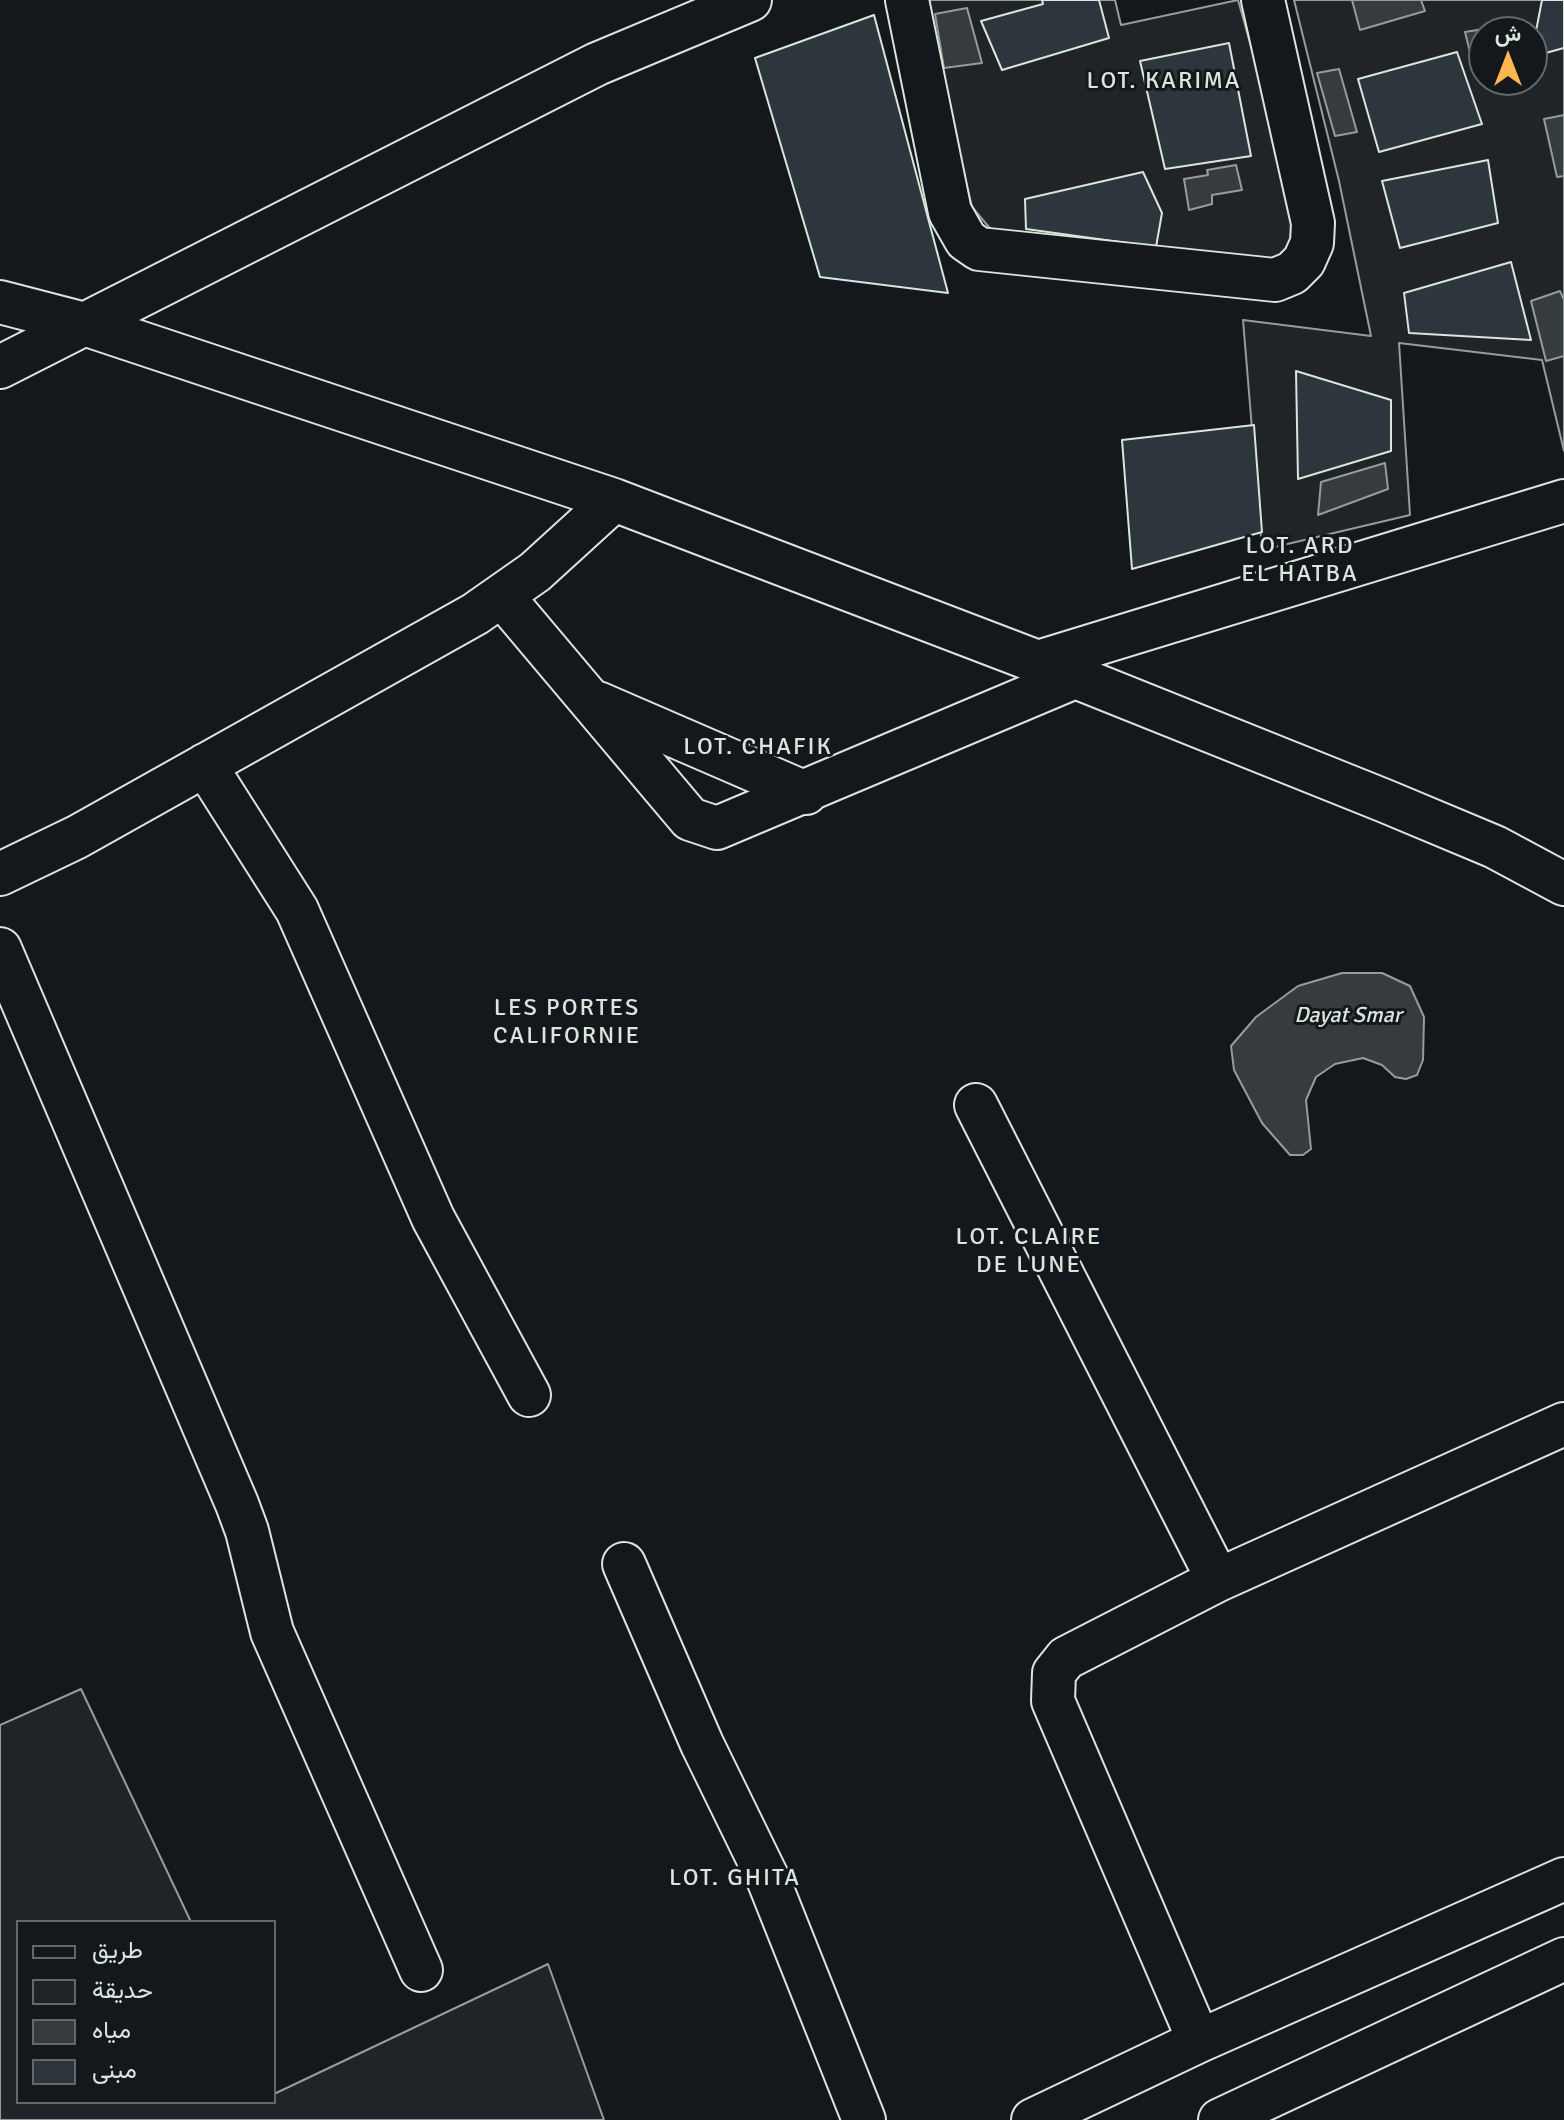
<!DOCTYPE html>
<html>
<head>
<meta charset="utf-8">
<style>
  body { margin:0 }
  #map { position:relative; width:1564px; height:2120px; overflow:hidden; background:#14181c; font-family:Signika,Vazirmatn,sans-serif }
  canvas { display:block }
  .legend { position:absolute; left:16px; top:1920px; width:260px; height:184px; box-sizing:border-box; background:#14181c; border:2px solid #626a69; margin:0; padding:10px 14px; list-style:none; font-size:24px; color:#d8e6dc }
  .legend li { display:flex; align-items:center; gap:16px; height:40px }
  .legend b { width:40px; border:2px solid #626a69 }
  .north { position:absolute; left:1468px; top:16px; width:80px; height:80px; box-sizing:border-box; background:#14181c; border:2px solid #626a69; border-radius:50%; rotate:0deg; font-size:22px; font-weight:700; line-height:32px; text-align:center; color:#d8e6dc }
  .north::after { content:''; display:block; margin:auto; width:28px; height:36px; background:#ffb74d; clip-path:polygon(50% 0,100% 100%,50% 72%,0 100%) }
</style>
</head>
<body>
<div id="map">
<canvas width="1564" height="2120"></canvas>
<ul class="legend">
<li><b style="height:10px;background:#14181c"></b>طريق</li>
<li><b style="height:22px;background:#202428"></b>حديقة</li>
<li><b style="height:22px;background:#363b3e"></b>مياه</li>
<li><b style="height:22px;background:#2c363c"></b>مبنى</li>
</ul>
<div class="north">ش</div>
</div>
<script>
const g = document.querySelector('canvas').getContext('2d');
g.lineJoin = 'round';
function fillPath(path, color) { g.fillStyle = color; g.fill(path, 'evenodd'); }
const poly = rows => new Path2D(rows.map(r => 'M' + r).join(''));
function strokePath(path, color, width, dash) { g.strokeStyle = color; g.lineWidth = width; g.lineCap = dash ? 'butt' : 'round'; g.setLineDash(dash || []); g.stroke(path); }
function label(font, color, halo, rows, align = 'center') {
  g.font = font + ' Signika,sans-serif'; g.lineWidth = 6; g.setLineDash([]); g.textBaseline = 'middle'; g.strokeStyle = halo; g.fillStyle = color; for (const [text, x, y, turn = 0] of rows) {
    g.save(); g.translate(x, y); g.rotate((+turn || 0) * Math.PI / 180); g.textAlign = isNaN(turn) ? turn : align; if (halo) g.strokeText(text, 0, 0); g.fillText(text, 0, 0); g.restore();
  }
}
const green = poly([
  [922,0,1115,0,1121,25,1238,0,1301,225,1282,265,994,233,972,207,922,0],
  [1294,0,1564,0,1564,451,1542,360,1399,343,1410,515,1262,550,1243,320,1371,336,1339,181,1294,0],
  [1484,32,1532,32,1532,80,1484,80,1484,32],
  [81,1689,191,1922,18,1922,18,2102,274,2102,274,2094,548,1964,604,2120,0,2120,0,1725,81,1689]
]);
const water = poly([
  [1352,0,1421,0,1425,11,1360,30,1352,0],
  [967,8,982,63,944,68,935,14,967,8],
  [1527,22,1529,32,1484,32,1484,71,1475,72,1465,32,1527,22],
  [1339,69,1357,132,1335,136,1317,73,1339,69],
  [1564,115,1564,176,1557,177,1544,119,1564,115],
  [1236,165,1242,190,1212,195,1212,204,1189,210,1184,179,1208,175,1207,170,1236,165],
  [1560,291,1564,300,1564,356,1546,361,1531,301,1560,291],
  [1385,463,1388,489,1318,515,1321,482,1385,463],
  [1342,973,1382,973,1410,986,1424,1017,1423,1060,1417,1075,1406,1079,1395,1077,1382,1065,1363,1058,1335,1064,1316,1077,1306,1100,1311,1149,1303,1155,1290,1155,1262,1123,1234,1070,1231,1046,1256,1017,1298,986,1342,973]
]);
const building = poly([
  [1042,0,1099,0,1109,38,1002,70,981,21,1043,4,1042,0],
  [1542,0,1564,0,1564,48,1542,54,1536,31,1542,0],
  [874,15,948,293,820,277,755,58,874,15],
  [1229,43,1251,156,1165,169,1140,61,1229,43],
  [1457,52,1482,124,1379,152,1358,79,1457,52],
  [1488,160,1498,223,1400,248,1382,181,1488,160],
  [1143,172,1162,213,1156,247,1026,229,1025,199,1143,172],
  [1511,262,1531,340,1409,333,1404,293,1511,262],
  [1296,371,1391,400,1391,451,1298,479,1296,371],
  [1254,425,1262,532,1132,569,1122,440,1254,425]
]);
const minor = poly([
  [907,0,950,212,966,240,979,249,1275,280,1292,273,1304,261,1312,243,1313,223,1263,0],
  [0,302,81,323,614,500,1038,662,1385,801,1495,847,1564,884],
  [0,367,597,64,750,0],
  [502,596,690,819,717,828,1075,677],
  [1038,662,1564,501],
  [598,703,806,793],
  [205,765,297,910,433,1218,529,1395],
  [0,874,77,837,475,614,535,572,614,500],
  [0,949,237,1504,247,1531,272,1632,421,1970],
  [976,1105,1218,1580],
  [624,1564,702,1744,768,1879,864,2120],
  [1199,2041,1053,1701,1054,1673,1066,1658,1218,1580,1564,1424],
  [1033,2120,1199,2041,1564,1879],
  [1220,2120,1564,1959]
]);
const waterNames = [
  ["Dayat Smar",1348,1016]
];
const quarterNames = [
  ["LOT. KARIMA",1164,82],
  ["LOT. ARD",1300,547],
  ["EL HATBA",1300,575],
  ["LOT. CHAFIK",758,748],
  ["LES PORTES",567,1009],
  ["CALIFORNIE",567,1037],
  ["LOT. CLAIRE",1029,1238],
  ["DE LUNE",1029,1266],
  ["LOT. GHITA",735,1879]
];
fillPath(green, '#202428');
strokePath(green, '#939e99', 2);
fillPath(water, '#363b3e');
strokePath(water, '#939e99', 2);
fillPath(building, '#2c363c');
strokePath(building, '#d8e6dc', 2);
strokePath(minor, '#d8e6dc', 46);
strokePath(minor, '#14181c', 42);
label('italic 22px', '#d8e6dc', '#14181c', waterNames);
g.letterSpacing = '2px';
label('24px', '#d8e6dc', '#14181c', quarterNames);
g.letterSpacing = '0px';
</script>
</body>
</html>
